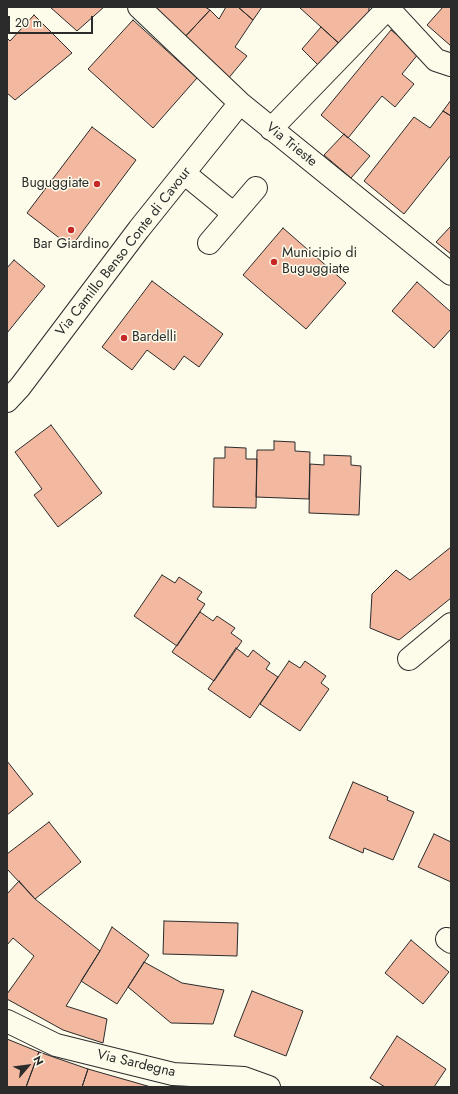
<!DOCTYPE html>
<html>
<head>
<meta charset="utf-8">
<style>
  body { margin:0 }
  #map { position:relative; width:458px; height:1094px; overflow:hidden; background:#fdfbea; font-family:Jost,sans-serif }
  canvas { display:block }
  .frame { position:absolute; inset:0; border:8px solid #2b2b2b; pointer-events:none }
  .north { position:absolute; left:8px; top:1046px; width:40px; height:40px; -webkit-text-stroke:3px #fdfbea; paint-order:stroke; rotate:62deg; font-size:11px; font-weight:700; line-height:16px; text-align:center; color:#2b2b2b }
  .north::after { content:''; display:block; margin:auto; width:14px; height:18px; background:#2b2b2b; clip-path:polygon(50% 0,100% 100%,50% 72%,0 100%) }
  .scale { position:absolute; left:8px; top:16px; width:85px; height:18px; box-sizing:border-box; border:2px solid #2b2b2b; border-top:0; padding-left:5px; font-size:12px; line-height:14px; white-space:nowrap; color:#2b2b2b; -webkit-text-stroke:3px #fdfbea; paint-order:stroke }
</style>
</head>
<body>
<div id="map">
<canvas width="458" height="1094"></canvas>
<div class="frame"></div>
<div class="north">N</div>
<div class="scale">20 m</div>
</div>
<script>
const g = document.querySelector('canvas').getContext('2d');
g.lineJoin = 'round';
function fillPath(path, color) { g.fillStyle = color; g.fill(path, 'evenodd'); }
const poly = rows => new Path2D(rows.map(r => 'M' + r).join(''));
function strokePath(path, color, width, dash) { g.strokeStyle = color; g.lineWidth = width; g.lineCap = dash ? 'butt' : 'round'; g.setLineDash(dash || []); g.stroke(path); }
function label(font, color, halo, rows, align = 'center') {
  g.font = font + ' Jost,sans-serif'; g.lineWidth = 3; g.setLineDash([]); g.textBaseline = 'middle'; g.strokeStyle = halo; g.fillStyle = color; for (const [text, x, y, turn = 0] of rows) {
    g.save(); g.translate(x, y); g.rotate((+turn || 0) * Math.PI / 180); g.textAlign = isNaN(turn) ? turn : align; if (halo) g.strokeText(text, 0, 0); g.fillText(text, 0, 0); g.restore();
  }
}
const building = poly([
  [50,7,104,7,77,31,50,7],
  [151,7,205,7,210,10,183,39,151,7],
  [226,7,238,7,253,20,235,47,247,56,227,80,183,39,210,10,219,19,226,7],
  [238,7,262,7,253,20,238,7],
  [299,7,369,7,369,19,343,47,299,7],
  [443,7,449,7,451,8,451,46,427,25,443,7],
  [34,15,72,53,15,100,7,93,7,38,10,41,34,15],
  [133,20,197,78,153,128,88,69,133,20],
  [321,27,343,47,321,68,302,49,321,27],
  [391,30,419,53,402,74,414,84,395,107,382,96,348,138,321,115,391,30],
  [451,100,451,116,443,111,451,100],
  [443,111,451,116,451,155,404,214,364,181,414,117,430,128,443,111],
  [92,127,136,160,71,247,27,213,92,127],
  [344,134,370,156,351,178,324,155,344,134],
  [451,226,451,254,436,242,451,226],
  [283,228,346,283,306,329,243,275,283,228],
  [14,260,45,286,7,333,7,268,14,260],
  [152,281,223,334,199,367,184,356,174,370,147,350,132,370,102,347,152,281],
  [417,282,451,312,451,329,434,348,392,311,417,282],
  [51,425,102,493,58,527,34,495,42,489,15,452,51,425],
  [274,441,295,442,295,451,310,452,309,499,256,497,257,450,274,450,274,441],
  [225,447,246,448,246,459,257,459,256,508,213,507,214,458,225,458,225,447],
  [324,455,351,456,351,465,361,466,359,515,309,513,310,464,324,465,324,455],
  [451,547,451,598,399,640,370,628,372,594,396,570,410,580,451,547],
  [162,575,175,583,179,577,202,592,197,599,205,604,177,646,134,616,162,575],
  [200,612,213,621,217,616,235,628,231,633,242,641,214,681,172,652,200,612],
  [236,648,248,657,253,650,270,663,266,669,278,677,250,718,208,689,236,648],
  [289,661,300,668,305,661,326,676,321,683,329,689,300,731,260,704,289,661],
  [7,761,33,794,7,815,7,761],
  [353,782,388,797,387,800,414,812,393,860,364,848,363,853,329,838,353,782],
  [49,822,81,862,35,899,7,869,7,854,49,822],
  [434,834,451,842,451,882,418,867,434,834],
  [19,881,35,899,100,951,66,1006,107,1019,103,1043,63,1030,7,999,7,994,34,956,13,938,7,945,7,894,19,881],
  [164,921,238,923,237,956,163,954,164,921],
  [112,927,149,955,117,1004,81,981,100,951,112,927],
  [411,940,449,972,423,1004,385,973,411,940],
  [144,962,182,983,224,990,213,1024,171,1023,128,987,144,962],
  [252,991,303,1011,286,1056,234,1036,252,991],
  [397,1036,446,1069,434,1087,385,1087,370,1078,397,1036],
  [7,1039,39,1052,26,1087,7,1087,7,1039],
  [39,1052,88,1069,82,1087,26,1087,39,1052],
  [88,1069,151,1087,82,1087,88,1069]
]);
const minor = poly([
  [139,7,240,103,451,274],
  [388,8,436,60,451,65],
  [271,129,388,8,388,7],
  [184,173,234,214],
  [209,243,256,188],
  [7,401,20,387,139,229,240,103],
  [409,659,451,624],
  [447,939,451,942],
  [7,1021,56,1045,173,1074,244,1078,269,1087]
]);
const markers = [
  [97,184,4,"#c62828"],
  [71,230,4,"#c62828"],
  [274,262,4,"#c62828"],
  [124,338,4,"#c62828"]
];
const streetNames = [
  ["Via Trieste",291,145,39],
  ["Via Camillo Benso Conte di Cavour",124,252,-52],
  ["Via Sardegna",136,1064,13]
];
const poiNames = [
  ["Buguggiate",89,184,"right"],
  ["Bar Giardino",71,245,"center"],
  ["Municipio di",282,254],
  ["Buguggiate",282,270],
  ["Bardelli",132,338]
];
fillPath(building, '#f2b8a0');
strokePath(building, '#2b2b2b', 1);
strokePath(minor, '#2b2b2b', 24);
strokePath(minor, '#fdfbea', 22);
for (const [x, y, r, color] of markers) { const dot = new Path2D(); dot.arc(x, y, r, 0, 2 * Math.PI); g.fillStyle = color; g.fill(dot); strokePath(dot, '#fdfbea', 1.5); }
label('14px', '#2b2b2b', '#fdfbea', streetNames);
label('14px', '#2b2b2b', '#fdfbea', poiNames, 'left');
</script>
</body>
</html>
